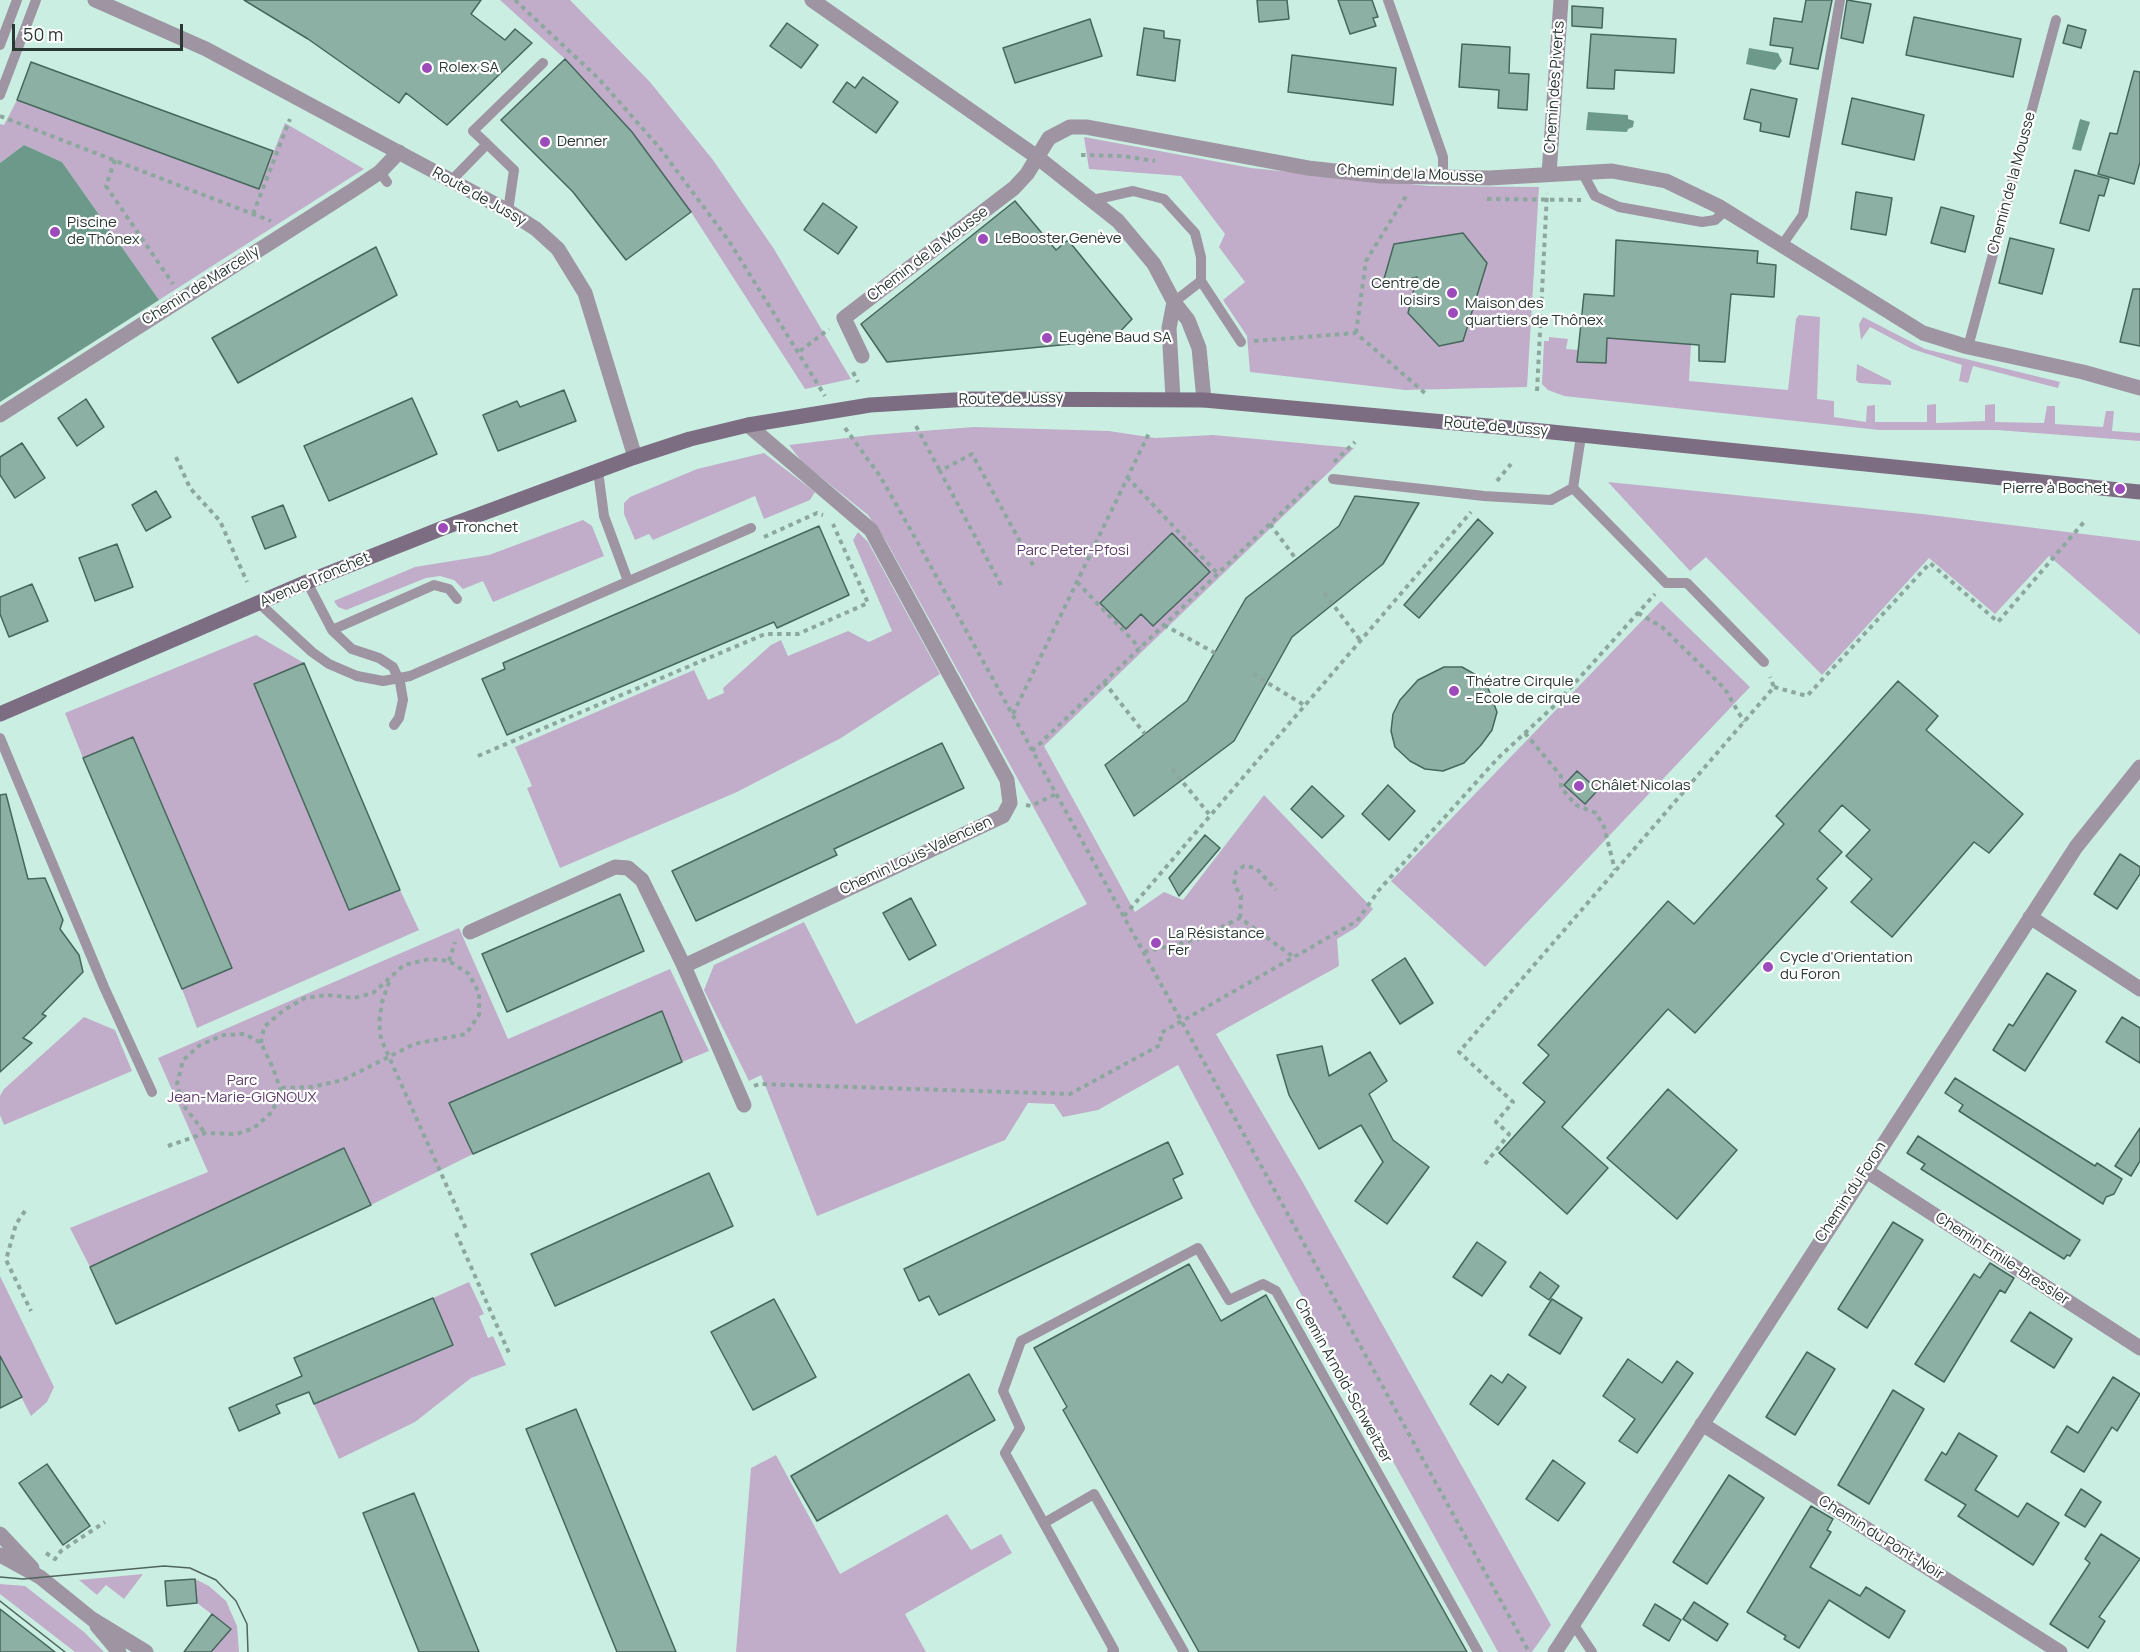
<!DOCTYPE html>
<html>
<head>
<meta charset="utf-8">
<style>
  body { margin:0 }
  #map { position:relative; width:2140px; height:1652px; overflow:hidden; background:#caefe2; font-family:Manrope,sans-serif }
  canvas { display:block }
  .scale { position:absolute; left:12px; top:24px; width:171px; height:27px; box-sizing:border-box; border:3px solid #293833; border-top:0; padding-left:8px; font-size:18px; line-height:21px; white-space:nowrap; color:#293833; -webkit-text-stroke:4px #fff; paint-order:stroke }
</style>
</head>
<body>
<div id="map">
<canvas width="2140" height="1652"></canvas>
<div class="scale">50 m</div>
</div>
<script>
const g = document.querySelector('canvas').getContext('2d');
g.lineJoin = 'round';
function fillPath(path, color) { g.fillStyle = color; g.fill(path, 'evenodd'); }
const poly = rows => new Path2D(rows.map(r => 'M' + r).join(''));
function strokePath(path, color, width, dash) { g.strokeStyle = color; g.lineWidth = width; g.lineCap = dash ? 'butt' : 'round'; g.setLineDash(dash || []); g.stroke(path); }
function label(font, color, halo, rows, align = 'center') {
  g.font = font + ' Manrope,sans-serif'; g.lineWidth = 4.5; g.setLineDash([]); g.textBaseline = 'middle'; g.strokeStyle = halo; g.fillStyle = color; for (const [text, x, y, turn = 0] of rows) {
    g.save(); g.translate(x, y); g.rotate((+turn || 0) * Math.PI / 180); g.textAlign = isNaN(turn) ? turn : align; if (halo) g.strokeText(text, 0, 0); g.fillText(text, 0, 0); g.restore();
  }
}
const green = poly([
  [500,0,570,0,650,82,713,160,774,249,851,379,805,389,691,212,632,132,565,59],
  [17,100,259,189,285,123,364,169,159,300,62,162,24,145,0,163,0,124,4,125],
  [1084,137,1251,168,1429,186,1539,187,1527,387,1405,390,1250,372,1247,336,1223,300,1245,282,1219,247,1225,234,1181,176,1089,169],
  [1799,315,1820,317,1817,399,1834,401,1834,417,1866,422,1867,406,1875,405,1875,422,1927,422,1927,405,1936,404,1936,423,1985,421,1985,405,1995,404,1995,422,2044,423,2047,406,2055,406,2055,424,2103,427,2106,411,2114,411,2112,431,2140,433,2140,441,1997,430,1879,430,1564,396,1548,390,1542,384,1544,341,1549,341,1549,337,1568,339,1566,349,1579,350,1577,362,1605,363,1607,338,1691,344,1689,381,1788,390,1796,319],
  [1863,317,1925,349,2060,382,2058,388,1973,366,1968,383,1959,381,1962,365,1912,349,1870,327,1861,340,1859,324],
  [1857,364,1891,381,1891,385,1859,383,1856,380],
  [974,427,1109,431,1155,438,1213,435,1354,448,1044,746,1135,912,1164,892,1183,900,1264,795,1373,909,1357,927,1337,939,1339,966,1216,1034,1302,1181,1551,1625,1532,1652,1498,1652,1253,1207,1178,1065,1098,1110,1063,1117,1054,1104,1028,1103,1005,1140,817,1216,761,1075,749,1081,704,990,714,965,804,922,856,1024,1087,904,886,541,868,515,802,462,789,445,871,435],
  [764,453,815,492,810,500,764,519,755,496,653,540,649,534,635,540,624,514,624,503,630,497,697,469],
  [1608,482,1922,514,2140,541,2140,635,2049,556,1995,614,1929,558,1822,675,1706,557,1690,571],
  [583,520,592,526,604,556,493,602,483,581,463,589,454,580,440,576,426,578,346,610,338,607,334,601,415,567,489,555],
  [858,532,868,542,940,674,841,738,737,792,560,868,527,788,532,786,515,747,694,670,708,700,724,693,723,688,771,645,781,640,788,656,848,631,869,642,892,631,853,540],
  [1661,601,1750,687,1485,967,1391,881],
  [256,635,304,663,254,684,349,910,400,890,419,930,197,1028,182,989,232,967,133,737,83,758,65,713],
  [459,928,508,1039,670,969,709,1051,682,1062,662,1012,449,1103,473,1154,371,1205,344,1148,90,1267,70,1228,208,1172,158,1058],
  [84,1017,115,1030,132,1071,4,1125,0,1115,0,1096,4,1089],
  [0,1276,54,1387,47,1402,31,1416,0,1356],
  [469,1282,484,1314,479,1316,488,1338,493,1336,506,1365,471,1378,415,1422,339,1459,314,1404,453,1345,433,1298],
  [776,1455,840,1574,947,1514,971,1550,1001,1534,1012,1553,905,1614,926,1652,736,1652,751,1468],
  [143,1574,124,1599,106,1585,97,1595,79,1580],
  [195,1579,209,1586,226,1601,237,1626,239,1652,211,1652,231,1629,197,1603],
  [0,1584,25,1586,84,1632,104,1652,75,1652,0,1594]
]);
const water = poly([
  [1749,48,1778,53,1782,61,1775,70,1746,64],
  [1588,112,1628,115,1628,119,1634,121,1633,127,1628,129,1627,132,1586,130],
  [2080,119,2090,122,2081,151,2072,149],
  [24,145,62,162,159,300,0,402,0,163]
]);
const building = poly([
  [244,0,481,0,471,14,505,40,515,29,532,43,447,125,406,93,399,103,308,39,244,0],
  [1257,0,1287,0,1289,19,1259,22,1257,0],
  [1338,0,1372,0,1378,17,1373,18,1376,26,1350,34,1338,0],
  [1806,0,1832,0,1818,69,1790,64,1793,48,1770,45,1774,18,1802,22,1806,0],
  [1847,0,1871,4,1863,43,1841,38,1847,0],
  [1572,6,1603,8,1602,28,1572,26,1572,6],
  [1914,17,2021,39,2013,77,1906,55,1914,17],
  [1090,19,1102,56,1015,83,1003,48,1090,19],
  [787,23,818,45,801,68,770,46,787,23],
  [2068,25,2086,30,2081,48,2063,43,2068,25],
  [1144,28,1164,31,1164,38,1180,40,1175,81,1137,75,1144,28],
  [1591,34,1676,39,1674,73,1615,70,1614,89,1587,88,1591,34],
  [1462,44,1510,47,1509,73,1529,74,1527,110,1498,108,1499,90,1459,87,1462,44],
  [1292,55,1396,68,1393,105,1288,92,1292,55],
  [565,59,632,132,691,212,626,260,573,192,501,120,565,59],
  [31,62,273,151,259,189,17,100,31,62],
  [2134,71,2140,72,2140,162,2134,184,2098,174,2110,133,2117,134,2134,71],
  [863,77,898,102,876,133,833,102,847,82,855,88,863,77],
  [1751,89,1797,99,1789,137,1760,131,1761,123,1744,119,1751,89],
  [1852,98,1924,115,1914,160,1842,144,1852,98],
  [2075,170,2109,179,2104,196,2099,195,2089,231,2060,223,2075,170],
  [1856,192,1892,198,1886,235,1851,229,1856,192],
  [1015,201,1056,250,1068,240,1132,319,1112,340,887,362,861,324,1015,201],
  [823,203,857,227,838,254,804,230,823,203],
  [1941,207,1974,216,1965,252,1931,243,1941,207],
  [1463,233,1487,263,1463,341,1439,346,1408,313,1417,277,1382,286,1394,244,1463,233],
  [2010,238,2054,249,2042,294,1999,283,2010,238],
  [1616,240,1758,251,1757,263,1776,265,1774,297,1731,294,1725,362,1699,361,1699,345,1607,338,1606,363,1577,362,1584,294,1614,296,1616,240],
  [376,247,397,295,238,383,212,338,376,247],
  [2133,289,2140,289,2140,346,2120,342,2133,289],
  [564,390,576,421,498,451,483,415,517,401,520,407,564,390],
  [412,398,437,454,329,501,304,446,412,398],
  [86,399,104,427,77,446,58,418,86,399],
  [22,443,45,478,15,498,0,475,0,457,22,443],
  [156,491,171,517,146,531,132,505,156,491],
  [1355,496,1419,503,1383,564,1292,637,1234,741,1134,816,1105,765,1187,701,1246,598,1339,526,1355,496],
  [283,505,296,537,265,549,252,517,283,505],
  [1478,519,1493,533,1419,618,1404,605,1478,519],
  [819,526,849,595,777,628,774,622,507,735,482,679,505,669,503,663,819,526],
  [1172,533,1210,572,1153,626,1141,614,1126,629,1100,603,1172,533],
  [117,544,133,587,95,601,79,558,117,544],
  [32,584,48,621,9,637,0,614,0,597,32,584],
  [304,663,400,890,349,910,254,684,304,663],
  [1444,667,1462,667,1485,680,1497,712,1492,730,1481,745,1464,763,1443,771,1425,769,1410,761,1395,747,1391,731,1393,714,1400,700,1418,680,1444,667],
  [1898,681,1938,716,1926,730,2023,814,1989,853,1974,842,1892,937,1851,902,1872,879,1846,856,1870,830,1842,805,1819,831,1842,852,1817,879,1827,888,1695,1033,1668,1009,1562,1127,1608,1168,1567,1214,1499,1153,1545,1102,1523,1083,1549,1055,1538,1045,1668,901,1694,924,1784,824,1776,816,1898,681],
  [133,737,232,968,182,989,83,758,133,737],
  [942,743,964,788,834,849,837,855,696,921,672,871,942,743],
  [1577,771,1598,790,1585,804,1564,785,1577,771],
  [1388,785,1415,811,1389,840,1362,814,1388,785],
  [1312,786,1344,816,1322,838,1291,809,1312,786],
  [6,794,28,879,45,878,63,920,60,929,79,955,83,972,42,1014,46,1016,23,1038,32,1043,0,1072,0,795,6,794],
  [1205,835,1220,848,1179,896,1169,878,1205,835],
  [2120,854,2140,867,2140,874,2117,909,2094,894,2120,854],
  [620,894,644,951,507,1012,482,954,620,894],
  [911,898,936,945,909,960,883,913,911,898],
  [1405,958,1433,1003,1400,1024,1372,980,1405,958],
  [2047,973,2076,991,2025,1071,1993,1050,2009,1024,2013,1026,2047,973],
  [662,1011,682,1062,473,1154,449,1103,662,1011],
  [2122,1017,2140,1028,2140,1063,2106,1042,2122,1017],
  [1322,1046,1329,1076,1370,1052,1387,1081,1369,1094,1393,1140,1429,1167,1387,1224,1355,1201,1383,1162,1361,1125,1319,1149,1289,1095,1277,1055,1322,1046],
  [1955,1078,2095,1166,2097,1163,2122,1179,2114,1194,2106,1197,2103,1204,1959,1111,1963,1105,1945,1093,1955,1078],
  [1668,1089,1737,1150,1677,1219,1607,1158,1668,1089],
  [2140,1128,2140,1161,2131,1176,2115,1166,2140,1128],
  [1918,1136,2080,1240,2070,1256,2067,1255,2064,1259,1921,1169,1925,1164,1907,1153,1918,1136],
  [1168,1142,1183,1174,1173,1179,1182,1198,939,1315,929,1296,919,1301,904,1269,1168,1142],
  [344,1148,371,1205,116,1324,90,1267,344,1148],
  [709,1173,733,1226,555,1306,531,1254,709,1173],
  [1893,1222,1923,1240,1867,1328,1838,1309,1893,1222],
  [1477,1242,1506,1262,1482,1296,1453,1277,1477,1242],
  [1990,1263,2014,1278,2005,1293,2000,1290,1944,1382,1915,1364,1974,1274,1980,1278,1990,1263],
  [1189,1264,1221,1321,1266,1295,1467,1652,1199,1652,1063,1410,1067,1407,1034,1348,1189,1264],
  [1540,1272,1559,1286,1549,1300,1530,1287,1540,1272],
  [433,1298,453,1345,314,1404,309,1392,276,1405,280,1413,239,1431,229,1408,302,1376,294,1358,433,1298],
  [774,1299,816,1377,753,1410,711,1332,774,1299],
  [1552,1299,1582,1318,1560,1354,1529,1335,1552,1299],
  [2030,1312,2072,1339,2054,1368,2011,1341,2030,1312],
  [1807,1352,1835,1369,1795,1435,1766,1417,1807,1352],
  [0,1356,22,1397,0,1408,0,1356],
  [1628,1359,1662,1383,1677,1361,1693,1373,1637,1453,1619,1441,1635,1419,1603,1396,1628,1359],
  [969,1374,995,1420,817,1521,791,1476,969,1374],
  [1508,1374,1526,1387,1498,1425,1470,1404,1491,1375,1502,1383,1508,1374],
  [2113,1377,2140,1394,2117,1431,2112,1427,2084,1472,2051,1452,2067,1426,2078,1433,2113,1377],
  [1893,1390,1924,1409,1869,1504,1838,1485,1893,1390],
  [576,1409,676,1652,617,1652,526,1429,576,1409],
  [1959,1433,1997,1456,1975,1490,2018,1517,2027,1503,2059,1523,2033,1565,1958,1516,1966,1505,1925,1480,1942,1452,1946,1455,1959,1433],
  [1553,1460,1585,1483,1558,1521,1526,1499,1553,1460],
  [47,1464,90,1526,63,1545,19,1483,47,1464],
  [1729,1475,1764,1498,1707,1584,1673,1562,1729,1475],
  [2081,1489,2101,1502,2085,1527,2065,1515,2081,1489],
  [414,1493,479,1652,419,1652,363,1513,414,1493],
  [1811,1506,1833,1519,1827,1530,1831,1532,1810,1567,1860,1596,1866,1587,1905,1611,1889,1638,1829,1600,1799,1648,1784,1639,1786,1636,1747,1612,1811,1506],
  [2101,1534,2140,1559,2099,1617,2105,1621,2088,1648,2050,1624,2090,1563,2085,1559,2101,1534],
  [195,1579,197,1603,167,1606,165,1581,195,1579],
  [1694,1602,1728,1624,1717,1641,1683,1619,1694,1602],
  [1655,1604,1681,1620,1669,1641,1643,1625,1655,1604],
  [0,1609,55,1652,0,1652,0,1609],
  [212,1614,231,1629,211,1652,184,1652,212,1614]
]);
const path = poly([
  [515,0,600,80,659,147,729,241,825,396],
  [0,116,271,221],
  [1081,155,1122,156,1155,161],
  [115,160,106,186,173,284],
  [1487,199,1581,200],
  [253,214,290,119],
  [1356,333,1366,261,1406,196],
  [1254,341,1356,333,1426,394],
  [800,351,829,329],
  [853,372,858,382],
  [1537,391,1547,193],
  [916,426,940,471],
  [845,428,880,476,913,534,1529,1652],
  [176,457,190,488,220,521,247,582],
  [1334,462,1355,442],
  [1127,477,1218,574],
  [1497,481,1511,464],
  [1270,524,1296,559],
  [764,537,817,513,823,515],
  [1077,582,1140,648],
  [1001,585,940,471,972,454,1034,567],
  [1324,593,1360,640],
  [1638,613,1662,627,1725,689,1744,722],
  [1164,625,1215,653],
  [1253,674,1304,705],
  [1104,682,1145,734],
  [1774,687,1807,696,1930,563,1998,622,2084,522],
  [1013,714,1150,431],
  [1525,733,1561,776,1561,788,1576,805,1596,813,1604,827,1615,870],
  [1032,751,1318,478],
  [478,756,765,634,798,634,868,603,833,524],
  [1172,769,1209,814],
  [1026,805,1031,806,1056,794],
  [1124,916,1471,512],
  [1240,918,1241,896,1234,884,1236,872,1244,866,1256,868,1276,890],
  [1144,952,1198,939,1240,918,1295,958],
  [449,961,455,942],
  [389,982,382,1002,379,1023,381,1039,466,1229],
  [261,1043,264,1027,284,1010,305,998,327,995,354,998,373,993,404,965,429,959,449,961,469,974,479,993,479,1015,466,1034,414,1044,343,1080,312,1087,280,1088],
  [754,1086,759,1084,1070,1094,1160,1045,1161,1033,1357,921,1379,890,1498,758,1554,706,1655,594],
  [168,1146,205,1133,237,1134,254,1128,273,1111,280,1088,273,1068,261,1043,245,1034,224,1035,200,1045,183,1060,177,1084,183,1105,205,1133],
  [1485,1164,1509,1134,1496,1122,1513,1102,1459,1052,1774,687,1770,677],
  [25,1211,16,1224,6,1260,31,1311],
  [456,1233,509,1353],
  [46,1553,55,1559,61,1551,105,1522]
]);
const service = poly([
  [1388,0,1443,157,1443,179],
  [0,45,17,0],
  [0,95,36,0],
  [487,144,473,131,543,63],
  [380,172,387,182],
  [1582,172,1595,196,1619,207,1702,222,1715,220,1726,210],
  [451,181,487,144,514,170,508,211],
  [1093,200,1133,191,1164,199,1195,233,1201,257,1201,281,1174,302],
  [1782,245,1803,215,1840,0],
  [1201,281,1241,342],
  [1968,347,2056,20],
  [1581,436,1573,488,1666,583,1687,583,1764,662],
  [598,471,604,516,628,581],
  [1333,479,1484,496,1551,500,1573,488],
  [307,582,332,630,352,649,379,658,393,667,400,682,403,700,399,718,394,725],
  [260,604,312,652,329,664,357,676],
  [332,630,434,585,449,589,457,599],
  [410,676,751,528],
  [0,738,104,987,152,1092],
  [1044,1523,1094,1494,1184,1652],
  [1574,1625,1592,1652],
  [1112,1652,1114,1650,1005,1453,1020,1428,1003,1391,1021,1341,1198,1248,1229,1300,1263,1284,1276,1291,1478,1652]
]);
const pedestrian = poly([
  [684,966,744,1105]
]);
const minor = poly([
  [1549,174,1561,0],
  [862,356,844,318,1014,188,1027,174,1049,138,1070,127,1086,127,1308,168,1381,176,1489,178,1612,171,1666,181,1720,207,1923,333,1968,347,2083,372,2140,388],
  [0,415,353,190,380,172,399,152],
  [2030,917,2140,989],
  [470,932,615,867,628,868,642,880,684,966,1003,816,1010,803,1007,780,871,530,748,425],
  [1865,1170,2140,1348],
  [1702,1424,2060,1652],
  [0,1534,32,1568],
  [0,1555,40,1577,92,1619,146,1652],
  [97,1626,119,1652],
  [1555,1652,2076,847,2140,767]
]);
const tertiary = poly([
  [95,0,206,49,508,211,536,229,558,249,585,293,635,457],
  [812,0,1037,157,1118,221,1154,264,1174,302,1188,320,1199,348,1204,400],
  [1173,399,1169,328,1174,302]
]);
const secondary = poly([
  [0,714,307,582,443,528,635,457,690,439,748,425,870,405,971,399,1204,400,1532,430,2140,492]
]);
const tram = poly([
  [0,1577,23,1579,164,1566,190,1568,216,1580,236,1601,247,1624,248,1652],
  [0,1601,65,1652]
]);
const serviceBridge = poly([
  [357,676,383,681,410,676]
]);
const markers = [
  [427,68,6,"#9d4bba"],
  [545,142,6,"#9d4bba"],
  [55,232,6,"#9d4bba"],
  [983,239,6,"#9d4bba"],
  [1452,293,6,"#9d4bba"],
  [1453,313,6,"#9d4bba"],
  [1047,338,6,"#9d4bba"],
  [2120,489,6,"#9d4bba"],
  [443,528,6,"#9d4bba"],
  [1454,691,6,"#9d4bba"],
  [1579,786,6,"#9d4bba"],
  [1156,943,6,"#9d4bba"],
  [1768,967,6,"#9d4bba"]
];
const poiNames = [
  ["Rolex SA",439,68],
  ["Denner",557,142],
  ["Piscine",67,223],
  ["de Thônex",67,240],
  ["LeBooster Genève",995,239],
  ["Centre de",1440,284,"right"],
  ["loisirs",1440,301,"right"],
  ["Maison des",1465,304],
  ["quartiers de Thônex",1465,321],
  ["Eugène Baud SA",1059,338],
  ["Pierre à Bochet",2108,489,"right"],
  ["Tronchet",455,528],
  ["Théatre Cirqule",1466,682],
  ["- Ecole de cirque",1466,699],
  ["Châlet Nicolas",1591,786],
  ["La Résistance",1168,934],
  ["Fer",1168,951],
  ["Cycle d'Orientation",1780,958],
  ["du Foron",1780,975]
];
const streetNames = [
  ["Chemin des Piverts",1555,87,-86],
  ["Chemin de la Mousse",1410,174,3],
  ["Chemin de la Mousse",2012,183,-75],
  ["Route de Jussy",479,197,29],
  ["Chemin de la Mousse",928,254,-37],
  ["Chemin de Marcelly",201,286,-32],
  ["Route de Jussy",1011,399,-1],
  ["Route de Jussy",1496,427,5],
  ["Avenue Tronchet",315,580,-23],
  ["Chemin Louis-Valencien",916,856,-25],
  ["Chemin du Foron",1851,1192,-57],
  ["Chemin Emile-Bressler",2002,1259,33],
  ["Chemin Arnold-Schweitzer",1343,1381,61],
  ["Chemin du Pont-Noir",1881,1538,32]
];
const parkNames = [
  ["Parc Peter-Pfosi",1073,551],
  ["Parc",242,1081],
  ["Jean-Marie-GIGNOUX",242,1098]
];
fillPath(green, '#c1adc9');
fillPath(water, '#6c998a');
fillPath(building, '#8db0a4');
strokePath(building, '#46675c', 1.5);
strokePath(path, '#8ca89e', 4, [4.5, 4.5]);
strokePath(service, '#9e94a2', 10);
strokePath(pedestrian, '#9e94a2', 15);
strokePath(minor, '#9e94a2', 15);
strokePath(tertiary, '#9e94a2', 15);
strokePath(secondary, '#7c6d82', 15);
strokePath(tram, '#50655e', 1.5);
strokePath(serviceBridge, '#9e94a2', 10);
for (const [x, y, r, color] of markers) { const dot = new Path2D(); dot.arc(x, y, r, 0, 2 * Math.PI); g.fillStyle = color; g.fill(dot); strokePath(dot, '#fff', 2); }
label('15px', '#293833', '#fff', poiNames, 'left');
label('15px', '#293833', '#fff', streetNames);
label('15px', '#5e3d6b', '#fff', parkNames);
</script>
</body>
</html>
